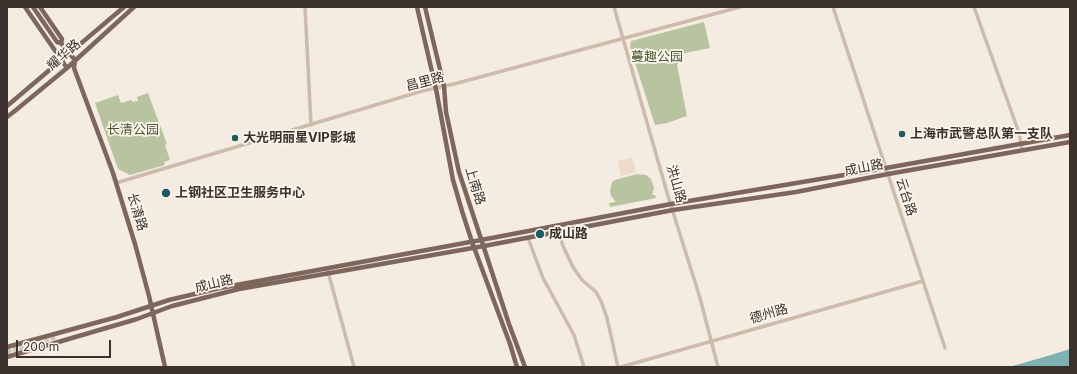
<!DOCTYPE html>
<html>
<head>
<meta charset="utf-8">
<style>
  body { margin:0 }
  #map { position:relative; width:1077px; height:374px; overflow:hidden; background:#f4ebe1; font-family:Inter,sans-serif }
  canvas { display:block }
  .frame { position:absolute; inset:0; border:8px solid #3b302b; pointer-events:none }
  .scale { position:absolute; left:16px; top:340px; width:95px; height:18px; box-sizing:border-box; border:2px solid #3b302b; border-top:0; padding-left:5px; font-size:12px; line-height:14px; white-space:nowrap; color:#3b302b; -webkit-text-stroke:3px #fbf5ee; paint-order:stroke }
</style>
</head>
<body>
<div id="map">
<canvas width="1077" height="374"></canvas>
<div class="frame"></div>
<div class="scale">200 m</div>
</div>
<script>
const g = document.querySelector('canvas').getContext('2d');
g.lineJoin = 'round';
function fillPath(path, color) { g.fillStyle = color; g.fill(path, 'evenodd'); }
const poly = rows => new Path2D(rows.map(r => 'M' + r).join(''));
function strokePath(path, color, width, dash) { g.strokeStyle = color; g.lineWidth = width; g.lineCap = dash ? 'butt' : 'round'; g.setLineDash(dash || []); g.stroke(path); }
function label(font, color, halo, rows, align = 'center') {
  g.font = font + ' Inter,"Noto Sans SC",sans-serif'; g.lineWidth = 3.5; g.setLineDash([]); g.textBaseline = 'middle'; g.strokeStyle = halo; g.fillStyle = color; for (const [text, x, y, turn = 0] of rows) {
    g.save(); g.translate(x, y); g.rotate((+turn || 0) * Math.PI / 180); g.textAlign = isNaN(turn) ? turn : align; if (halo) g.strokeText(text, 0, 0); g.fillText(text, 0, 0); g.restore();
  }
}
const green = poly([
  [704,22,710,48,685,53,677,65,687,116,667,123,655,125,630,47,631,41],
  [148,93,167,144,165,145,170,160,164,162,165,165,130,175,118,169,95,103,118,95,121,103,131,100,133,102,138,101,137,97],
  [637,174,646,175,651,179,654,188,652,195,655,195,656,198,610,207,609,203,616,202,611,196,610,191,612,182,615,180]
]);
const plaza = poly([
  [632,157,636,172,621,176,618,161]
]);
const water = poly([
  [1070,349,1070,367,1009,367,1051,355]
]);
const majorTunnel = poly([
  [7,351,56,337],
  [7,355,40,345]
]);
const minor = poly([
  [305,7,311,125],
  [614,7,668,196,700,298,718,367],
  [833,7,945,348],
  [974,7,1019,133,1022,150],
  [116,183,422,91,454,84,740,7],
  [559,232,563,246,573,267,582,280,596,292,601,301,607,318,618,367],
  [528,238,543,278,574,335,584,367],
  [327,268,354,367],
  [621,367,923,281]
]);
const major = poly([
  [25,7,67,68],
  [33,7,57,42,61,43],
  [40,7,62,39,61,43,75,60,74,68,113,173,135,244,149,296,165,367],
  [417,7,436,89,453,180,462,211,472,242,510,344,517,367],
  [425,7,444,86,446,112,459,172,509,324,525,367],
  [7,106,124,7],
  [7,117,16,110,67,68,134,7],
  [7,347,117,317,169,300,220,288,481,240,671,204,886,168,1070,135],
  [7,357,137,319,172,306,239,289,484,246,673,210,796,192,888,174,1070,142]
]);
const markers = [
  [902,134,4,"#1f5a5e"],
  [235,138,4,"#1f5a5e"],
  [166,193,5,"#1f5a5e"],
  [540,234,5,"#1f5a5e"]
];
const streetNames = [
  ["耀华路",64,55,-41],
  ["昌里路",425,82,-15],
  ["成山路",864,168,-11],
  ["洪山路",676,184,74],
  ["上南路",475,186,73],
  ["云台路",906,197,72],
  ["长清路",137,212,73],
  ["成山路",214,284,-13],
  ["德州路",769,314,-16]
];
const parkNames = [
  ["蔓趣公园",657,57],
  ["长清公园",133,130]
];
const poiNames = [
  ["上海市武警总队第一支队",910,134],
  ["大光明丽星VIP影城",243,138],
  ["上钢社区卫生服务中心",175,193],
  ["成山路",549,234]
];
fillPath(green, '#b8c4a0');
fillPath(plaza, '#ecdcc8');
fillPath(water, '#7fb0b2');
strokePath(majorTunnel, '#cfc6bd', 4.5, [4.5, 2]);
strokePath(minor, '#cdbbac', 3.5);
strokePath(major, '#7d675c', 4.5);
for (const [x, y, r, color] of markers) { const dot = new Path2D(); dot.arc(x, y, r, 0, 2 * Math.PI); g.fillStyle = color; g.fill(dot); strokePath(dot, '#fbf5ee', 1.5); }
label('13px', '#3b302b', '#fbf5ee', streetNames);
label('13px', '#4a5a2e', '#fbf5ee', parkNames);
label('bold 13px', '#3b302b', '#fbf5ee', poiNames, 'left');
</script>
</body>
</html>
